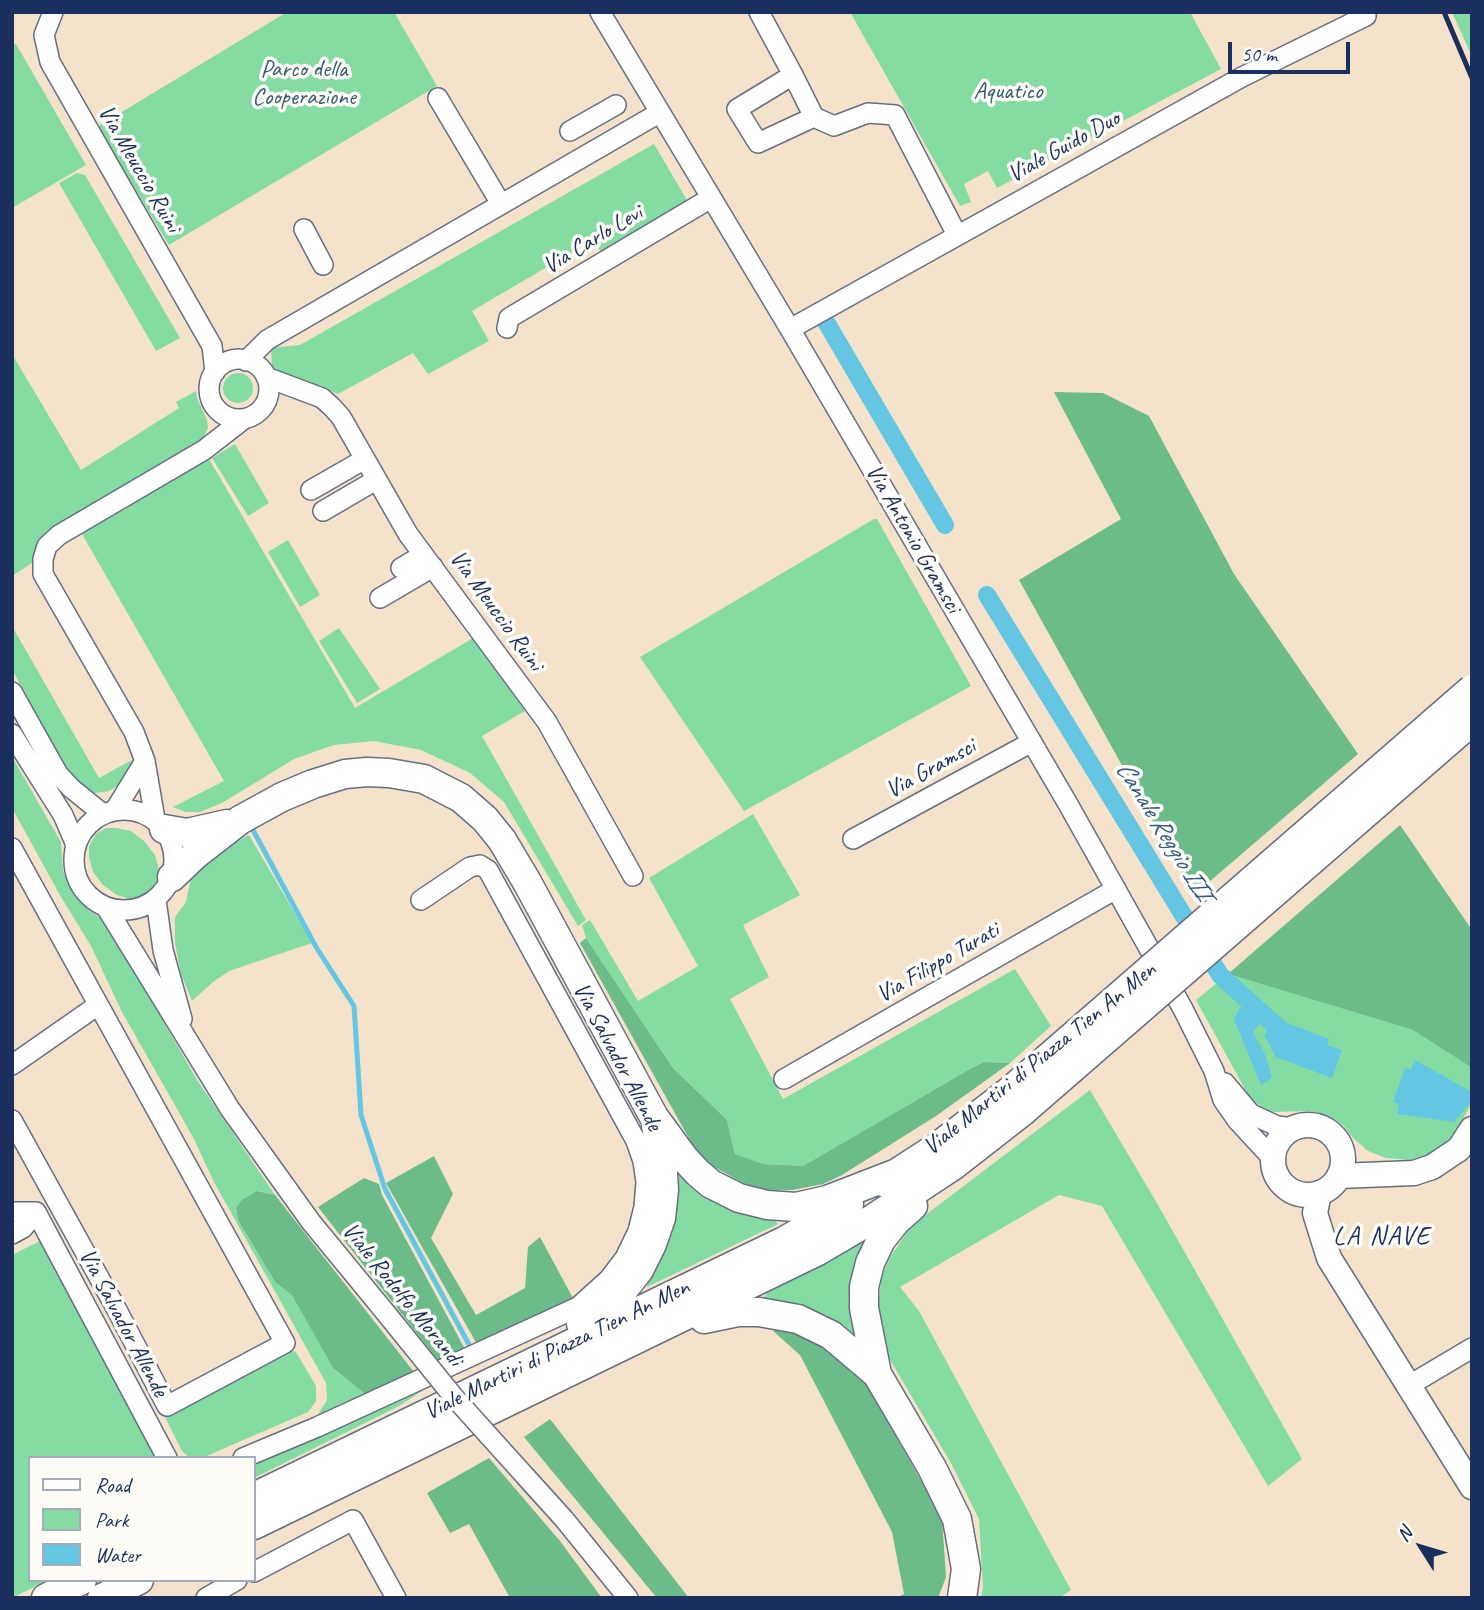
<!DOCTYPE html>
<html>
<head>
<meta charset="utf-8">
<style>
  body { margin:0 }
  #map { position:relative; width:1484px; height:1610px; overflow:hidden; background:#f4e3ca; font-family:Caveat,sans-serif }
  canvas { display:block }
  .frame { position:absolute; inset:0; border:14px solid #1b2f5e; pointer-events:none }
  .legend { position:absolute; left:28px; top:1456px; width:228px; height:126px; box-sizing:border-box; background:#fdfcf7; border:2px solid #a3aaba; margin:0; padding:9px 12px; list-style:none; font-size:21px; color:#1b2f5e }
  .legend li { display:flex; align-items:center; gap:14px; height:35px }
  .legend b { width:35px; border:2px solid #a3aaba }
  .north { position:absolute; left:1386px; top:1512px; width:70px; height:70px; -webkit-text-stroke:5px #fdfcf7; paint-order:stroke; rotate:307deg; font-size:19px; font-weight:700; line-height:28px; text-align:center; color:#1b2f5e }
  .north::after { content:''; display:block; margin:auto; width:24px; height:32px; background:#1b2f5e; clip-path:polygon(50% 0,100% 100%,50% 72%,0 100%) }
  .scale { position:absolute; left:1228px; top:42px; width:122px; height:32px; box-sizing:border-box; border:4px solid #1b2f5e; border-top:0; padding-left:9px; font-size:21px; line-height:24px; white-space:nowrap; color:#1b2f5e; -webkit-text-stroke:5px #fdfcf7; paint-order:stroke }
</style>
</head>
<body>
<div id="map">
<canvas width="1484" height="1610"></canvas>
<div class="frame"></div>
<ul class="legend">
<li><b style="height:9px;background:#fff"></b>Road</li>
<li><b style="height:19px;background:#84dca2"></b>Park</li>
<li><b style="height:19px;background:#64c6e2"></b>Water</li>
</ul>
<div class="north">N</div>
<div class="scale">50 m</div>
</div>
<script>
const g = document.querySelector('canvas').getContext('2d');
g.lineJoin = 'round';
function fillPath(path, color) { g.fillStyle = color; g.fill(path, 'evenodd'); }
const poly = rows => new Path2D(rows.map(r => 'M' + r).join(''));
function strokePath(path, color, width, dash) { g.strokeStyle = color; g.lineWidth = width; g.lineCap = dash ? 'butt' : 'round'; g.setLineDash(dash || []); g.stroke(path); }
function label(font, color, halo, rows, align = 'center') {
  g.font = font + ' Caveat,sans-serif'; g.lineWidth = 7; g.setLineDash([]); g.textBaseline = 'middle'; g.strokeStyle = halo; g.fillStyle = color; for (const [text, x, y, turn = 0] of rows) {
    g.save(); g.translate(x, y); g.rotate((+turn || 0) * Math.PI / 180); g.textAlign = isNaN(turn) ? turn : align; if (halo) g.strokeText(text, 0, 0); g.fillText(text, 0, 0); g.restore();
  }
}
const green = poly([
  [287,12,394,12,437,86,169,245,97,127],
  [850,12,1190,12,1221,69,997,188,988,171,964,184,971,202,960,206],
  [1452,12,1472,12,1472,57],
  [16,44,86,165,12,208,12,45],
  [654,144,688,202,601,252,593,240,472,311,489,341,428,374,413,353,338,394,315,384,300,384,272,372,271,348,300,345],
  [77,173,85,175,180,338,156,351,59,183],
  [12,354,81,470,179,408,176,402,196,391,197,398,207,420,208,428,203,438,186,449,49,530,39,540,32,563,12,576],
  '223 388a15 15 0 1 1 30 0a15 15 0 1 1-30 0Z',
  [235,444,269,503,248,516,212,458],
  [209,459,355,708,473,638,525,711,482,736,586,920,578,926,504,802,470,773,421,750,374,741,334,745,294,759,222,803,200,812,186,812,173,807,224,781,82,534],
  [874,519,877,519,971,686,744,811,640,657],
  [288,540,320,595,300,607,268,552],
  [12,626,99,778,139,756,119,785,109,791,96,793,83,791,65,769,12,669],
  [339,628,380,689,357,703,319,641],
  [12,757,61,842,63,871,69,884,89,911,106,921,197,1080,275,1195,258,1191,243,1200,236,1208,238,1220,275,1282,292,1294,333,1368,365,1394,314,1421,327,1400,326,1383,214,1182,194,1139,122,1012,91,946,61,897,12,808],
  [753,814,800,895,743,925,769,977,730,999,783,1099,1015,969,1051,1026,1010,1063,984,1062,970,1069,803,1166,764,1164,735,1154,727,1120,673,1068,586,938,582,925,590,920,638,1001,698,966,649,878],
  [106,828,117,828,131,831,144,841,155,855,159,870,160,881,153,891,143,897,130,899,117,895,103,885,93,872,89,857,89,846,96,834],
  [249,835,312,943,229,971,213,982,192,1001,181,974,175,943,175,917,186,902,191,878,206,862,231,844],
  [1228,974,1413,1030,1472,1068,1472,1103,1455,1133,1449,1141,1430,1154,1411,1160,1386,1158,1368,1151,1353,1138,1343,1125,1330,1116,1312,1111,1270,1112,1251,1100,1196,1000],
  [1090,1090,1158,1205,1302,1459,1268,1486,1102,1206,1059,1195,900,1287,919,1311,1071,1590,1059,1598,981,1598,983,1588,979,1519,952,1465,889,1358,878,1318,881,1278,891,1256,911,1226],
  [680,1175,709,1200,726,1208,774,1220,778,1224,647,1287,675,1177],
  [44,1239,162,1458,30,1458,30,1580,48,1580,12,1598,12,1255],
  [867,1239,861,1343,766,1303,764,1297,768,1292],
  [288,1349,296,1352,316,1386,316,1401,308,1412,202,1458,190,1458,182,1451,165,1417],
  [421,1385,425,1389,399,1406,254,1478,254,1461]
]);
const forest = poly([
  [1054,392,1103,393,1149,416,1234,574,1358,754,1194,895,1019,580,1121,519],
  [1400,825,1472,930,1472,1068,1413,1030,1228,974],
  [586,938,673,1068,727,1120,735,1154,764,1164,803,1166,970,1069,984,1062,1010,1063,936,1116,842,1175,823,1184,793,1190,770,1190,745,1184,709,1164,696,1151,580,943],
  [434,1156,453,1194,431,1238,476,1315,525,1288,528,1247,540,1237,575,1302,478,1346,386,1183],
  [364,1178,379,1184,382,1195,466,1351,440,1363,318,1207],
  [257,1191,275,1195,414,1372,365,1394,333,1368,292,1295,275,1282,238,1220,236,1208,242,1200],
  [785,1321,826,1340,860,1373,942,1518,946,1577,938,1598,896,1598,904,1594,892,1532,800,1355,773,1331],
  [550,1419,689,1598,657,1598,524,1437],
  [489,1458,560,1541,602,1598,510,1598,469,1524,450,1533,427,1493]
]);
const water = poly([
  [1245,1007,1262,1021,1253,1032,1266,1056,1272,1078,1261,1085,1234,1019,1240,1008],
  [1280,1020,1329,1039,1327,1045,1342,1050,1332,1078,1276,1057,1264,1035,1273,1022,1277,1024],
  [1415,1060,1472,1092,1472,1100,1454,1122,1397,1114,1399,1104,1393,1102,1405,1068,1411,1070]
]);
const stream = poly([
  [253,830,316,947,354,1006,361,1115,385,1189,473,1352]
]);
const canal = poly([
  [822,315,945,525],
  [987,595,1220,975,1284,1033,1291,1035]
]);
const minor = poly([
  [53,12,44,35,50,62,212,346,215,372],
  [600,12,790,329,1068,804,1183,1009,1214,1071,1223,1100,1237,1120,1273,1159],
  [759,12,793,75],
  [438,98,501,204],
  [814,117,793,75,737,109,758,143,814,117,834,126,868,113,895,115,957,235],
  [570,131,616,105],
  [304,229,323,265],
  [507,328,509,318,711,198],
  [790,329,1242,77,1366,16],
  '209 389a30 30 0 1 1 60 0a30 30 0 1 1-60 0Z',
  [246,361,267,340,659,113],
  [266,377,322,398,332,407,341,417,408,534,547,722,633,876],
  [311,490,365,459],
  [323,511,376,480],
  [401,568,423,555],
  [380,598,433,567],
  [12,692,58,774,71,788,103,814],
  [12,734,63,815,76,845],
  '74 860a50 50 0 1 1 100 0a50 50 0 1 1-100 0Z',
  [115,810,145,761],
  [155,819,145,761,134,732,43,574,43,559,47,546,59,535,204,450,244,419],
  [853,839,1032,742],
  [12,848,285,1343,167,1406,117,1310,12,1120],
  [156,900,163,950,182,1019],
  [106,907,230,1109,311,1222,385,1312],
  [12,1065,98,1005],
  [784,1079,1116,889],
  [1225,1083,1251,1114,1277,1126,1294,1128],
  [12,1212,36,1212],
  [36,1212,167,1458],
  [12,1234,23,1228,36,1212],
  [1408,1386,1472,1348],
  [243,1458,317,1427,578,1307,609,1279,625,1258,638,1231,644,1207,646,1182,643,1161,636,1141,488,870,480,865,470,867,421,900],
  [526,1477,564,1519,628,1598],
  [254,1572,353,1520,396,1598],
  [206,1598,237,1580]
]);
const major = poly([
  '1273 1160a35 35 0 1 1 70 0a35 35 0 1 1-70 0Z',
  [1339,1176,1414,1173,1432,1167,1459,1149,1472,1129],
  [1319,1193,1315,1213,1329,1258,1472,1487]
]);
const highway = poly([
  [164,829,187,833,227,824],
  [172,877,195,855,240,820,282,797,313,784,345,774,367,772,389,773,424,779,461,798,485,819,502,840,527,882,654,1117,684,1158,698,1173,711,1184,739,1198,767,1205,796,1207,827,1200,897,1173],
  [883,1182,937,1147,1011,1090],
  [704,1319,738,1312,759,1312,798,1319,831,1335,877,1374,932,1468,957,1519,966,1569,962,1598],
  [581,1324,608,1305,624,1289,639,1270,652,1244,661,1218,664,1190,662,1157,656,1126],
  [877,1374,864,1308,864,1287,870,1263,881,1240,896,1221,913,1206],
  [254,1497,786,1240,849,1204],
  [254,1525,818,1251,874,1218,954,1165,1022,1112],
  [46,1598,82,1580],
  [102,1598,139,1580]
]);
const rail = poly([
  [1444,12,1472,78]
]);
const minorBridge = poly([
  [385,1312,453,1396,526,1477]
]);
const highwayBridge = poly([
  [1011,1090,1472,689],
  [1022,1112,1472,721]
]);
const parkNames = [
  ["Parco della",304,70],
  ["Cooperazione",304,98],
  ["Aquatico",1008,92]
];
const streetNames = [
  ["Viale Guido Duo",1064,147,-29],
  ["Via Meuccio Ruini",139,169,60],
  ["Via Carlo Levi",593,240,-31],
  ["Via Antonio Gramsci",913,539,60],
  ["Via Meuccio Ruini",496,611,54],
  ["Via Gramsci",931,769,-29],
  ["Via Filippo Turati",938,963,-30],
  ["Via Salvador Allende",617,1057,62],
  ["Viale Martiri di Piazza Tien An Men",1040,1059,-39],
  ["Viale Rodolfo Morandi",402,1295,51],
  ["Via Salvador Allende",123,1323,62],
  ["Viale Martiri di Piazza Tien An Men",557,1350,-26]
];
const waterNames = [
  ["Canale Reggio III",1163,831,58]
];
const neighbourhoodNames = [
  ["LA NAVE",1382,1237]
];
fillPath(green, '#84dca2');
fillPath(forest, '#6bbc88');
fillPath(water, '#64c6e2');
strokePath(stream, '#64c6e2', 5);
strokePath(canal, '#64c6e2', 18);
strokePath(minor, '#676e84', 22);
strokePath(major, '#676e84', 27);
strokePath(highway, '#676e84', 31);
strokePath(minor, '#fff', 19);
strokePath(major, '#fff', 24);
strokePath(highway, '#fff', 28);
strokePath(rail, '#1b2f5e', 5);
strokePath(minorBridge, '#676e84', 22, []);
strokePath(highwayBridge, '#676e84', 31, []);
strokePath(minorBridge, '#fff', 19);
strokePath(highwayBridge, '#fff', 28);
label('24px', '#355a6f', '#fdfcf7', parkNames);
label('24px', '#1b2f5e', '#fdfcf7', streetNames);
label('italic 26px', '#315c86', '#fdfcf7', waterNames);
g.letterSpacing = '2px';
label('26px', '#1b2f5e', '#fdfcf7', neighbourhoodNames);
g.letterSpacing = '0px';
</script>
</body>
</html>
